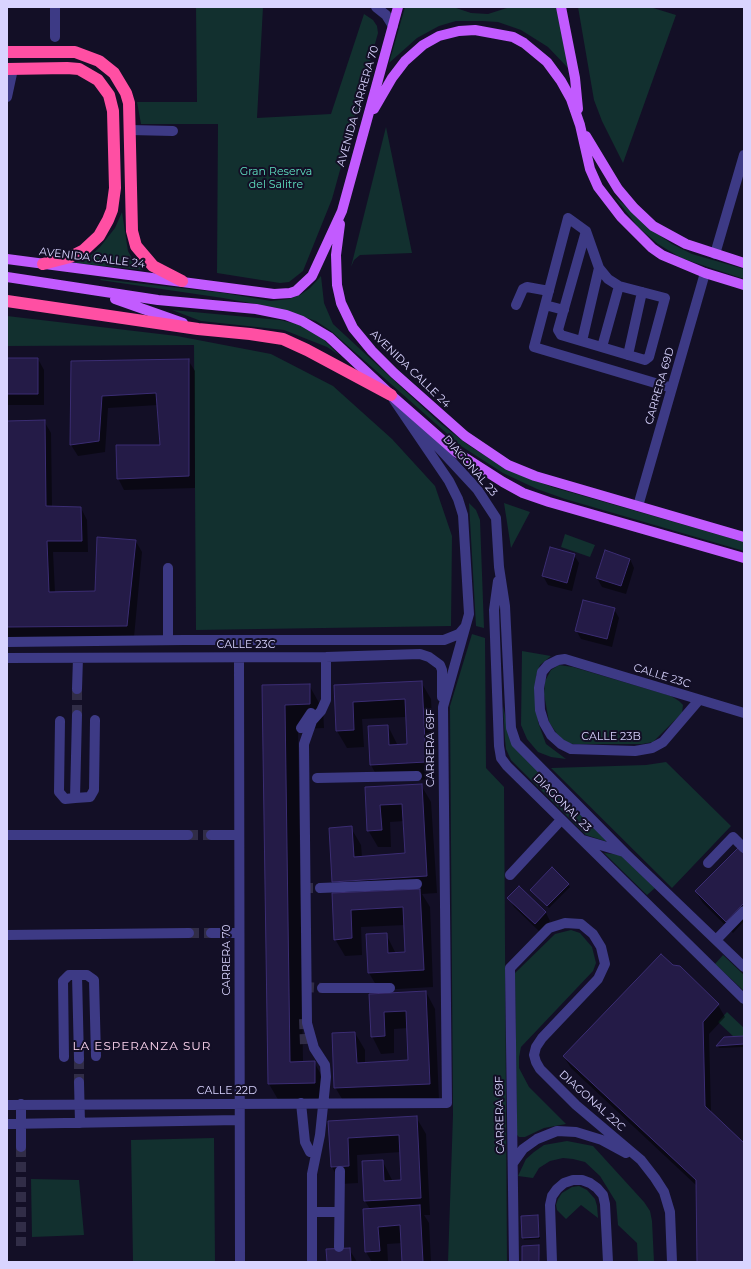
<!DOCTYPE html>
<html>
<head>
<meta charset="utf-8">
<style>
  body { margin:0 }
  #map { position:relative; width:751px; height:1269px; overflow:hidden; background:#130f26; font-family:Montserrat,sans-serif }
  canvas { display:block }
  .frame { position:absolute; inset:0; border:8px solid #d9d4ff; pointer-events:none }
</style>
</head>
<body>
<div id="map">
<canvas width="751" height="1269"></canvas>
<div class="frame"></div>
</div>
<script>
const g = document.querySelector('canvas').getContext('2d');
g.lineJoin = 'round';
function fillPath(path, color) { g.fillStyle = color; g.fill(path, 'evenodd'); }
const poly = rows => new Path2D(rows.map(r => 'M' + r).join(''));
function strokePath(path, color, width, dash) { g.strokeStyle = color; g.lineWidth = width; g.lineCap = dash ? 'butt' : 'round'; g.setLineDash(dash || []); g.stroke(path); }
function label(font, color, halo, rows, align = 'center') {
  g.font = font + ' Montserrat,sans-serif'; g.lineWidth = 4; g.setLineDash([]); g.textBaseline = 'middle'; g.strokeStyle = halo; g.fillStyle = color; for (const [text, x, y, turn = 0] of rows) {
    g.save(); g.translate(x, y); g.rotate((+turn || 0) * Math.PI / 180); g.textAlign = isNaN(turn) ? turn : align; if (halo) g.strokeText(text, 0, 0); g.fillText(text, 0, 0); g.restore();
  }
}
const green = poly([
  [196,7,263,7,257,118,331,114,364,14,373,20,377,26,378,33,332,199,303,271,289,282,280,283,217,273,218,124,141,124,137,102,197,102],
  [405,7,453,7,471,13,488,14,510,7,556,7,569,69,548,47,521,30,498,22,482,21,456,21,439,26,417,38,389,63],
  [578,7,650,7,676,15,623,163,602,121,594,100],
  [386,127,412,253,360,255,354,260,351,267],
  [614,196,656,233,672,244,692,254,744,269,744,279,681,258,658,244,638,227],
  [122,212,128,251,133,260,143,270,74,263,91,255,100,247,115,228],
  [321,276,324,303,333,324,440,423,468,445,503,467,528,478,552,487,744,542,744,551,565,499,537,489,503,473,461,446,331,331,316,321,277,308,223,298,100,280,101,279,224,293,271,301,289,299,300,295,310,288],
  [172,310,280,320,297,324,310,329,324,340,339,355,327,347,284,330,201,321],
  [7,316,177,336,271,354,333,386,392,439,435,486,452,536,451,626,196,630,194,345,7,346],
  [469,503,476,510,480,520,484,628,476,626],
  [504,503,530,512,511,548],
  [565,534,595,545,590,557,561,547],
  [472,634,485,638,486,768,504,787,507,1262,448,1262,453,1115,450,706],
  [522,651,551,656,540,665,536,676,538,722,546,744,566,759,551,757,538,752,527,739,521,725],
  [559,665,573,667,671,696,679,701,683,705,682,713,653,742,642,744,573,744,565,742,557,734,549,722,544,694,545,681,551,670],
  [503,706,510,737,608,842,586,835,511,760,506,749,505,740],
  [666,762,731,826,672,888,551,768,646,765],
  [604,853,621,855,655,888,647,895],
  [571,930,580,933,592,947,596,963,593,971,521,1047,519,1057,519,1068,529,1087,566,1124,544,1128,525,1137,519,1137,517,1135,515,973,555,934],
  [723,955,744,975,744,991,715,964],
  [727,1012,744,1028,744,1036,734,1037,718,1022],
  [214,1138,215,1262,133,1262,131,1140],
  [567,1141,593,1146,644,1202,650,1211,652,1221,654,1262,638,1262,637,1243,618,1225,616,1202,600,1176,585,1162,573,1159,563,1158,550,1161,539,1168,533,1178,518,1176,526,1159,534,1152,544,1145],
  [31,1179,79,1180,84,1235,32,1237],
  [579,1186,587,1190,595,1199,597,1206,598,1218,581,1205,566,1219,557,1210,556,1205,558,1199,562,1193,572,1187]
]);
const shadow = poly([
  [7,359,38,359,44,370,44,405,7,405],
  [188,360,195,371,195,488,124,490,118,478,161,446,158,405,108,408,105,452,78,456,71,445,72,362],
  [44,421,51,433,52,507,81,508,87,520,88,552,53,552,55,593,96,592,135,540,142,552,134,637,7,638,7,422],
  [574,555,579,563,572,591,548,585,543,576],
  [630,559,634,568,626,594,602,587,597,578],
  [614,609,619,618,612,647,581,639,576,630],
  [421,682,431,699,435,779,380,782,371,765,388,726,398,746,408,745,406,717,362,719,364,747,347,748,337,731,335,686],
  [309,685,323,710,324,728,298,729,303,1063,314,1062,328,1087,329,1107,283,1108,269,1084,263,686],
  [421,785,431,802,437,893,422,894,430,907,433,987,379,990,369,973,367,935,386,934,396,954,406,953,405,925,361,927,362,955,345,956,335,939,340,894,333,882,351,828,361,845,362,857,406,854,404,821,390,822,391,847,378,847,368,830,366,788],
  [744,855,744,921,733,933,703,903,696,892],
  [568,884,570,887,549,908,533,893],
  [519,887,546,913,550,921,540,932,514,907,509,898],
  [672,966,679,967,718,1005,725,1017,709,1034,711,1113,744,1145,744,1262,698,1262,697,1186,571,1068,564,1057],
  [426,992,435,1009,439,1100,345,1104,335,1087,355,1033,365,1050,365,1063,409,1061,408,1028,394,1029,394,1053,381,1054,372,1036,370,994],
  [744,1037,744,1047,719,1048,718,1046,724,1038],
  [416,1117,426,1134,430,1215,424,1215,429,1223,431,1262,403,1262,402,1243,387,1244,388,1262,372,1262,366,1252,370,1209,365,1201,383,1162,393,1182,402,1181,401,1152,357,1155,358,1183,341,1184,332,1167,330,1122],
  [538,1216,540,1239,524,1240,523,1237],
  [538,1246,540,1262,523,1262],
  [349,1249,357,1262,328,1262]
]);
const building = poly([
  [7,358,38,358,38,394,7,394,7,358],
  [189,359,189,476,117,479,116,445,160,445,156,393,102,396,99,441,70,445,71,361,189,359],
  [45,420,46,506,81,507,82,541,47,541,49,592,95,591,97,537,136,540,127,626,7,627,7,421,45,420],
  [550,547,575,554,567,583,542,576,550,547],
  [605,550,630,559,621,586,596,578,605,550],
  [583,600,615,608,607,639,575,631,583,600],
  [422,681,426,762,370,765,368,726,388,725,389,745,407,744,405,699,353,702,354,730,336,731,334,685,422,681],
  [310,684,310,704,285,705,290,1062,315,1061,315,1083,268,1084,262,685,310,684],
  [422,784,427,876,332,882,329,828,352,826,354,857,405,853,402,804,380,805,382,830,367,831,365,787,422,784],
  [738,848,744,854,744,903,726,922,695,891,738,848],
  [552,867,569,884,547,906,530,890,552,867],
  [519,886,546,912,535,924,507,898,519,886],
  [420,889,424,970,368,973,366,934,387,933,388,953,405,952,403,907,351,910,352,938,334,940,332,893,420,889],
  [661,954,673,965,680,966,719,1004,703,1022,705,1106,744,1143,744,1262,697,1262,696,1180,563,1056,661,954],
  [426,991,430,1084,334,1088,332,1033,355,1032,357,1063,408,1060,406,1011,384,1012,385,1036,371,1037,369,994,426,991],
  [744,1036,744,1044,716,1046,724,1037,744,1036],
  [417,1116,421,1198,364,1201,362,1161,383,1160,384,1181,401,1180,399,1135,348,1138,349,1166,331,1167,328,1121,417,1116],
  [420,1205,423,1262,402,1262,400,1225,378,1227,380,1251,365,1252,363,1209,420,1205],
  [538,1215,539,1237,522,1238,521,1216,538,1215],
  [539,1245,539,1262,522,1262,522,1246,539,1245],
  [350,1248,351,1262,327,1262,326,1249,350,1248]
]);
const minorTunnel = poly([
  [77,715,77,689],
  [188,835,211,835],
  [303,888,320,888],
  [189,933,211,933],
  [304,987,322,988],
  [304,1019,305,1045],
  [79,1059,79,1082],
  [21,1147,21,1246]
]);
const minor = poly([
  [376,7,386,15,393,26],
  [55,37,55,7],
  [7,97,13,69],
  [130,130,173,131],
  [586,231,558,330,561,335,645,360,649,357,665,298,619,286,608,279,599,268,586,231,568,218,534,347,672,388],
  [715,254,744,155],
  [516,305,523,289,527,287,549,291],
  [545,305,564,310],
  [582,341,599,268],
  [602,347,619,286],
  [628,355,642,292],
  [413,420,477,489,496,518,499,567,505,606,511,728,516,743,625,853,744,967],
  [638,506,705,273],
  [168,568,168,640],
  [498,581,494,610,499,746,501,758,507,766,744,999],
  [7,642,184,640,444,640,459,634,465,627],
  [7,658,326,657,420,654,429,657,440,665,442,670,442,697],
  [239,658,240,1262],
  [77,689,78,658],
  [699,700,663,742,652,748,635,751,571,749,561,744,551,735,544,723,540,710,539,688,542,672,548,665,558,660,565,659,744,713],
  [60,721,59,792,65,799,75,798,90,797,94,790,95,720],
  [301,728,311,713],
  [317,778,417,776],
  [75,798,77,715],
  [7,835,188,835],
  [211,835,239,835],
  [583,840,624,852],
  [708,863,733,837,744,848],
  [510,875,561,820],
  [320,888,417,884],
  [211,933,239,933],
  [7,935,189,933],
  [716,940,744,911],
  [77,975,79,1059],
  [322,988,390,988],
  [64,1057,63,981,69,975,87,975,94,980,96,1056],
  [79,1082,80,1123],
  [301,1103,305,1142,310,1152],
  [21,1104,21,1147],
  [7,1105,447,1103,443,707,469,614,463,515,458,499,449,481,394,400],
  [7,1124,239,1120],
  [513,1163,523,1149,537,1139,557,1131,576,1132,602,1140,626,1153],
  [312,1212,339,1212],
  [339,1247,340,1171],
  [312,1262,312,1174,320,1135,326,1077,325,1065,314,1048,307,1023,304,744,312,721,321,711,326,700,326,657],
  [514,1262,510,968,549,928,565,923,581,924,593,934,601,947,605,964,598,979,542,1038,536,1047,534,1055,536,1062,540,1069,576,1105,641,1160,655,1178,664,1192,670,1212,672,1262],
  [552,1262,550,1205,552,1196,557,1189,564,1183,573,1180,582,1180,590,1183,597,1188,603,1195,605,1204,608,1262]
]);
const major = poly([
  [561,7,575,78,578,109],
  [374,109,392,78,405,61,423,45,439,36,459,31,475,30,513,37,524,43,547,62,561,81,571,99,580,125,590,169,598,187,621,217,652,248,662,255,705,273,744,285],
  [586,136,618,189,634,208,653,226,686,244,744,263],
  [340,224,336,255,337,285,341,303,353,328,372,351,394,373,465,436,508,465,535,476,744,537],
  [7,259,274,294,290,293,296,291,312,276,342,211,398,7],
  [7,277,158,300,256,309,286,315,302,321,329,337,391,395,456,452,503,482,523,493,549,502,744,558],
  [115,299,183,323]
]);
const highway = poly([
  [7,52,75,52,99,61,114,73,126,93,129,103,132,231,136,246,153,266,182,281],
  [7,69,67,68,79,69,98,80,109,95,113,111,115,188,112,210,108,220,99,236,84,250,70,257,43,264],
  [7,301,198,329,250,334,283,339,307,350,391,395]
]);
const streetNames = [
  ["AVENIDA CARRERA 70",358,106,-74],
  ["AVENIDA CALLE 24",92,258,7],
  ["AVENIDA CALLE 24",410,369,44],
  ["CARRERA 69D",660,386,-74],
  ["DIAGONAL 23",470,466,49],
  ["CALLE 23C",246,645],
  ["CALLE 23C",662,676,17],
  ["CALLE 23B",611,737],
  ["CARRERA 69F",431,748,-90],
  ["DIAGONAL 23",562,803,45],
  ["CARRERA 70",227,960,-90],
  ["CALLE 22D",227,1091],
  ["DIAGONAL 22C",592,1101,42],
  ["CARRERA 69F",500,1115,-91]
];
const parkNames = [
  ["Gran Reserva",276,172],
  ["del Salitre",276,185]
];
const neighbourhoodNames = [
  ["LA ESPERANZA SUR",142,1046]
];
fillPath(green, '#12302f');
fillPath(shadow, '#0007');
fillPath(building, '#241b47');
strokePath(building, '#3b2d73', 1);
strokePath(minorTunnel, '#312d47', 10, [10, 5]);
strokePath(minor, '#3d3a85', 10);
strokePath(major, '#c25bff', 10);
strokePath(highway, '#ff4fa3', 12);
label('11px', '#d9d4ff', '#130f26', streetNames);
label('11px', '#5fe0c0', '#130f26', parkNames);
g.letterSpacing = '1px';
label('12px', '#ffd6f0', '#130f26', neighbourhoodNames);
g.letterSpacing = '0px';
</script>
</body>
</html>
